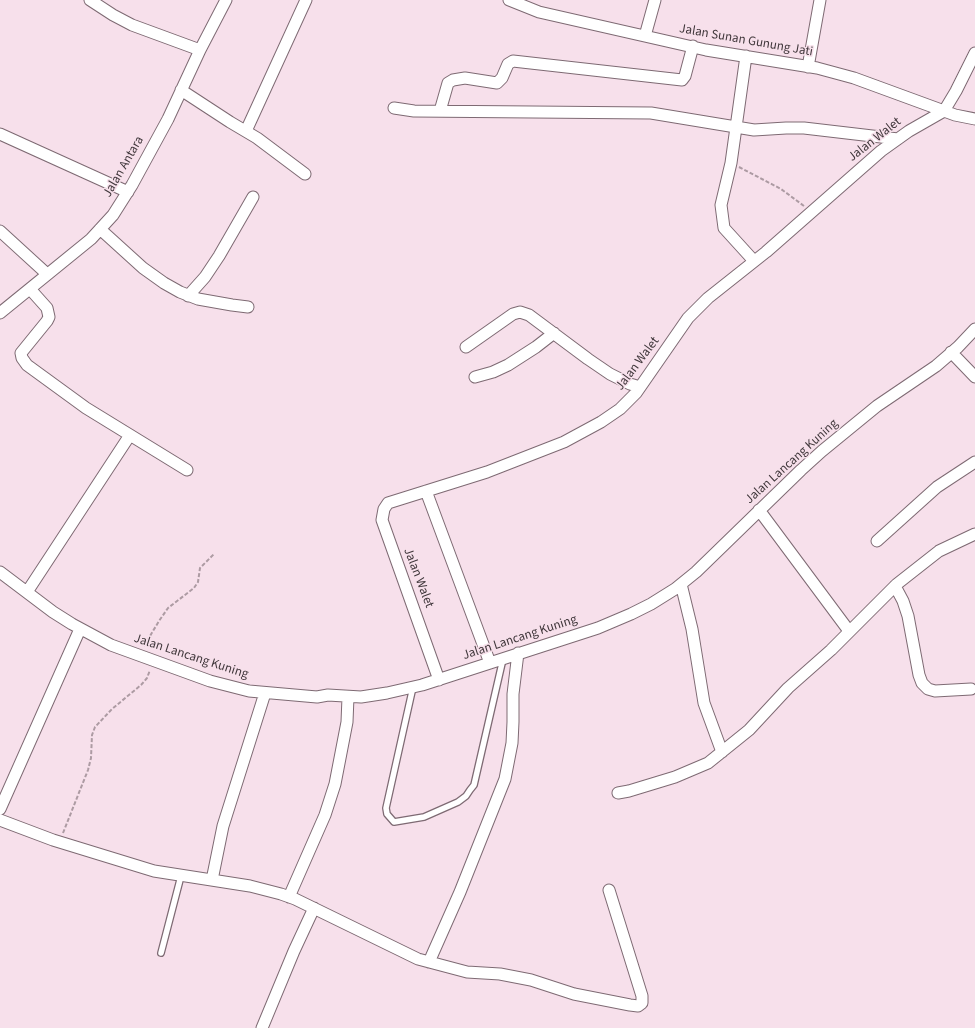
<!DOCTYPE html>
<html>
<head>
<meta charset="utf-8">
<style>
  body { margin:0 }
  canvas { display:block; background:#f7e0eb }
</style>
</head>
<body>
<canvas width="975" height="1028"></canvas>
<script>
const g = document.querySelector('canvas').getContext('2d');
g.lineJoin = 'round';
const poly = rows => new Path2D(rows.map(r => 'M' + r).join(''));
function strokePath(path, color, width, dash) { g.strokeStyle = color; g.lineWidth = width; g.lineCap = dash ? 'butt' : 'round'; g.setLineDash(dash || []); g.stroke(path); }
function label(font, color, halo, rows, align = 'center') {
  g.font = font + ' "Source Sans 3",sans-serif'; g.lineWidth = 3; g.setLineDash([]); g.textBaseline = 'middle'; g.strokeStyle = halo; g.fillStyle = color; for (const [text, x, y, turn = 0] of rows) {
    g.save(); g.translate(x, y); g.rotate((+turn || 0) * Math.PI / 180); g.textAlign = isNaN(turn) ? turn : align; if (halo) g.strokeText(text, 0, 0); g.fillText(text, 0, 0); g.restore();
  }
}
const path = poly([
  [739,167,781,189,804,206],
  [144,646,159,621,168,608,194,588,198,582,200,568,214,554],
  [63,833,88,770,91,758,92,735,95,727,112,709,141,685,147,678,150,670]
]);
const lane = poly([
  [413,687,386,808,387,814,394,822,424,817,458,802,466,796,470,790,474,785,503,659],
  [161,953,181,876]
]);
const street = poly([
  [90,0,113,15,132,25,200,50],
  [509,0,539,12,706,50,817,68,854,78,955,115,975,119],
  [645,36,655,0],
  [746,56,731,163,721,205,724,228,754,261],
  [808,67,820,0],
  [181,90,230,122,257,138,305,174],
  [394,108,414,111,651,113,754,130,786,128,804,128,898,139],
  [440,111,448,83,453,80,465,78,497,83,502,78,508,64,513,61,682,80,685,76,693,46],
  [246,131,306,0],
  [0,134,128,192],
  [100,229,143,268,164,283,180,292,198,299,232,305,248,307],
  [0,231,47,274],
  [30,289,47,308,49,317,47,321,21,353,22,358,27,365,86,408,187,470],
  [188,296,205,277,219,256,253,197],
  [0,313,91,239,113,215,132,185,168,119,200,50,226,0],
  [466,347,513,314,520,312,529,315,588,359,610,374,630,384,640,387],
  [951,352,975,377],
  [475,377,493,372,508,365,536,347,554,333],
  [426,491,490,663],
  [759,510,849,631],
  [877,541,937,487,975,462],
  [0,572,53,612,72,624,111,645,210,681,249,691,317,697,328,695,361,697,387,693,422,685,598,628,631,614,651,604,675,589,696,572,801,470,822,451,877,406,936,366,958,347,975,329],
  [681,584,692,629,704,703,722,752],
  [895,586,903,601,908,616,919,675,922,683,928,689,935,691,971,689],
  [27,592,130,435],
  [439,680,382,520,384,509,388,503,487,472,564,442,601,422,620,409,636,393,688,318,708,298,766,252,881,151,909,131,944,111,956,91,975,53],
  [618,793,629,791,675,777,708,763,749,730,788,688,831,650,897,584,939,551,975,534],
  [0,809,80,629],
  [0,820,53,840,154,871,250,886,281,894,295,899,418,959,467,972,500,974,531,980,574,994,630,1005,638,1006,642,1003,642,996,609,890],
  [212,880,223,826,265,693],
  [289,897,325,815,335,784,347,722,348,697],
  [429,962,460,892,505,779,512,743,513,722,513,694,518,653],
  [262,1028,294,951,314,908]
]);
const streetNames = [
  ["Jalan Sunan Gunung Jati",746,41,10],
  ["Jalan Walet",875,140,-38],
  ["Jalan Antara",124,167,-60],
  ["Jalan Walet",638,364,-53],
  ["Jalan Lancang Kuning",792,462,-42],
  ["Jalan Walet",418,578,69],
  ["Jalan Lancang Kuning",520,638,-18],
  ["Jalan Lancang Kuning",191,657,18]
];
strokePath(lane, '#7e6a73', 8);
strokePath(street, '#7e6a73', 13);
strokePath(path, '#ad9ba3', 2, [4, 2]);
strokePath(lane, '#fff', 5.5);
strokePath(street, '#fff', 11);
label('13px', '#40373b', '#f7e0eb', streetNames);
</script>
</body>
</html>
